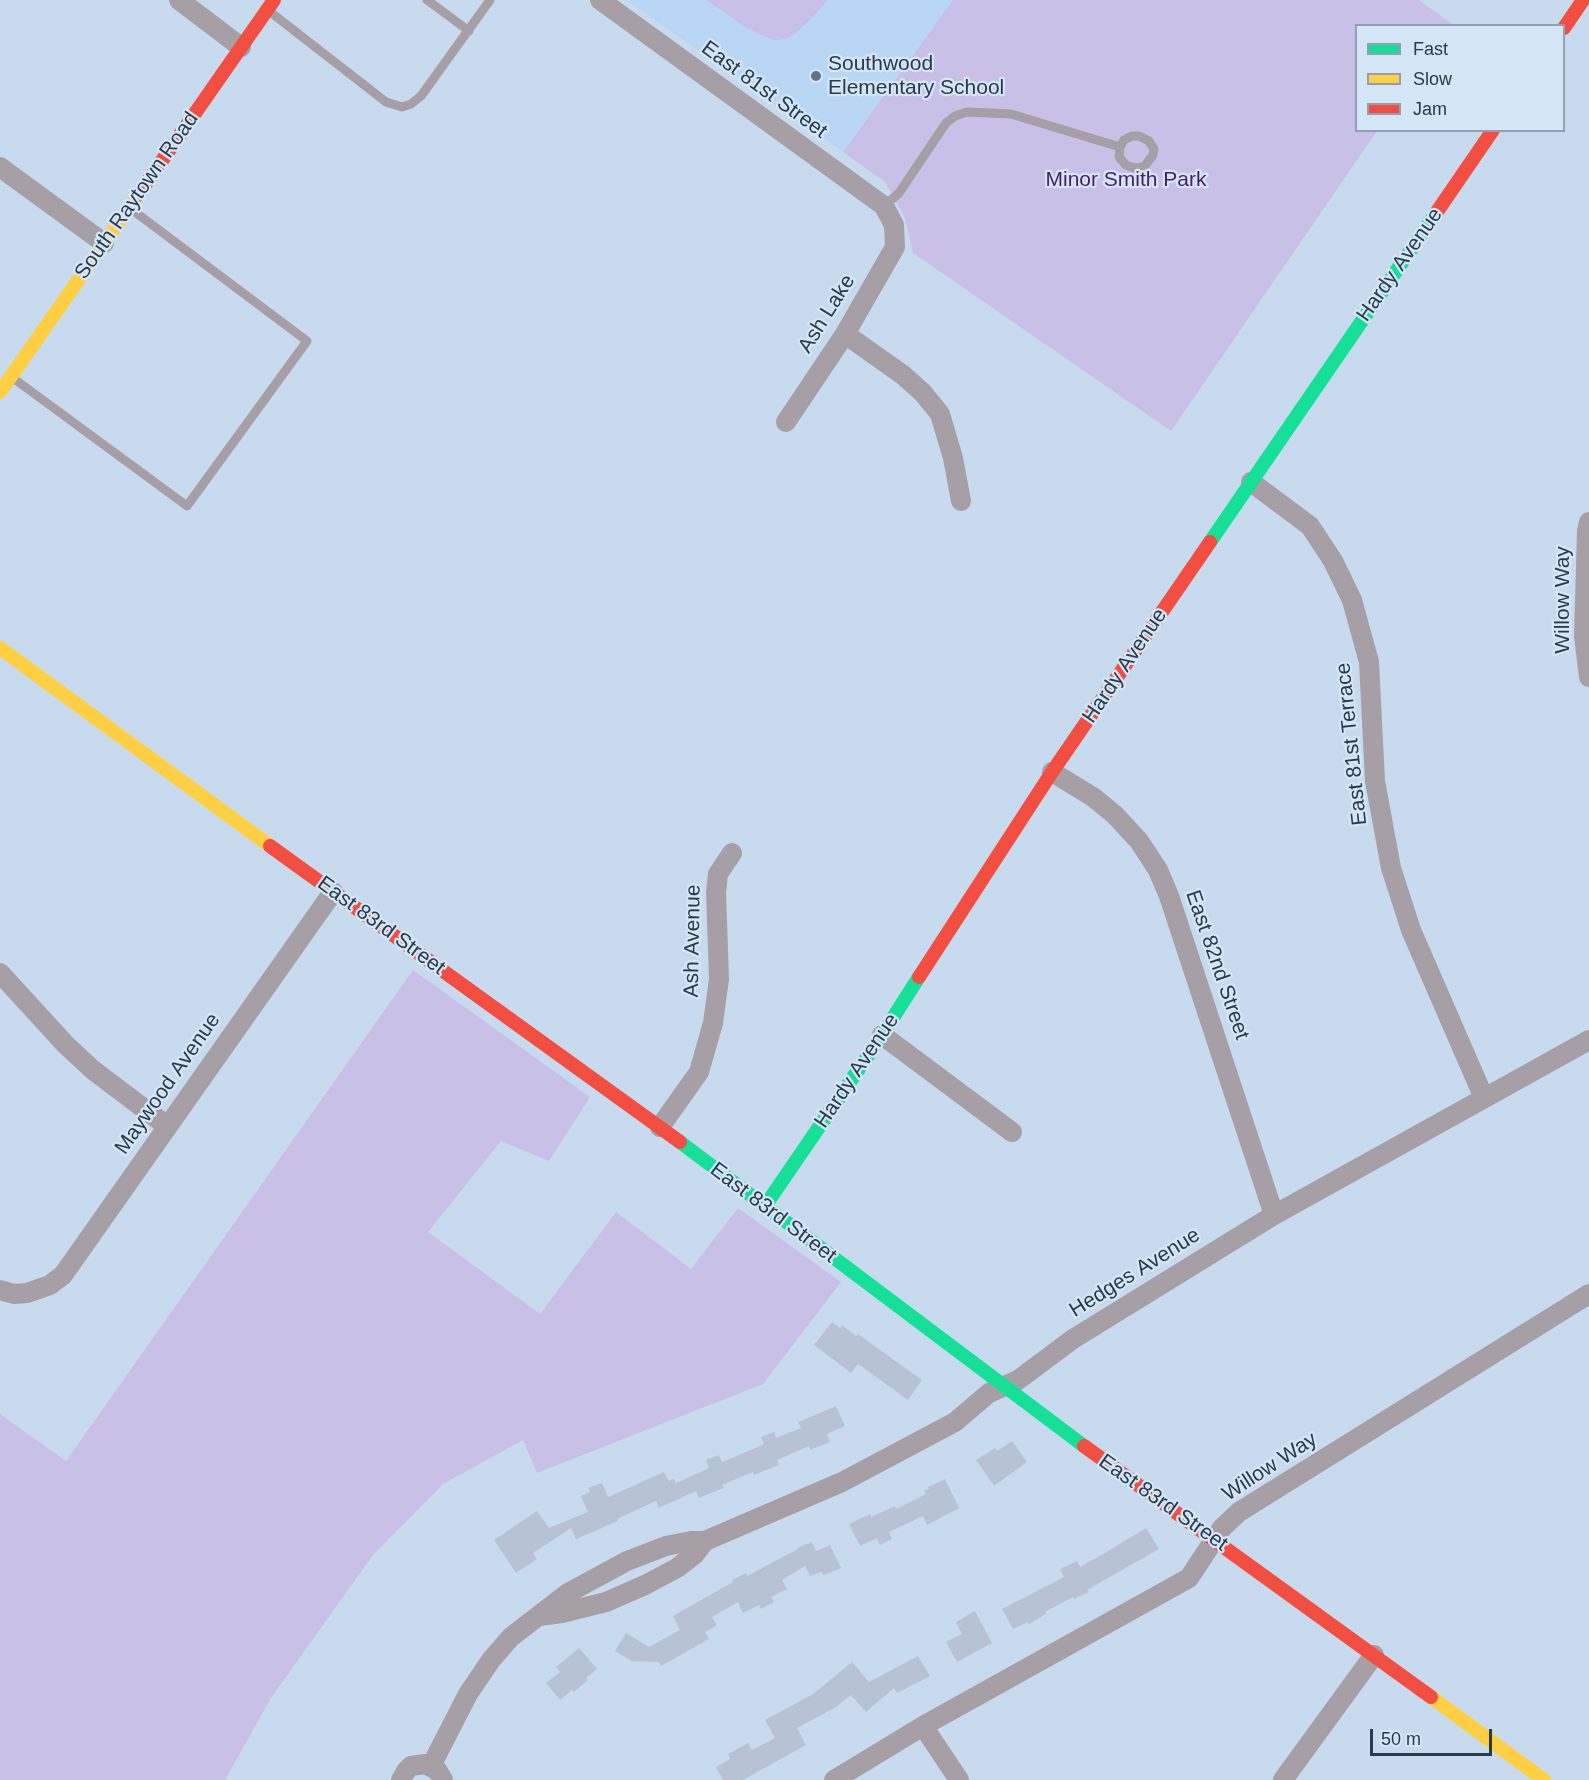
<!DOCTYPE html>
<html>
<head>
<meta charset="utf-8">
<style>
  body { margin:0 }
  #map { position:relative; width:1589px; height:1780px; overflow:hidden; background:#c8dbee; font-family:Arial,sans-serif }
  canvas { display:block }
  .legend { position:absolute; left:1355px; top:24px; width:210px; height:108px; box-sizing:border-box; background:#d5e6f7; border:2px solid #90a1b2; margin:0; padding:8px 10px; list-style:none; font-size:18px; color:#293a4b }
  .legend li { display:flex; align-items:center; gap:12px; height:30px }
  .legend b { width:30px; border:2px solid #90a1b2 }
  .scale { position:absolute; left:1370px; top:1729px; width:122px; height:27px; box-sizing:border-box; border:3px solid #293a4b; border-top:0; padding-left:8px; font-size:18px; line-height:21px; white-space:nowrap; color:#293a4b; -webkit-text-stroke:4px #d5e6f7; paint-order:stroke }
</style>
</head>
<body>
<div id="map">
<canvas width="1589" height="1780"></canvas>
<ul class="legend">
<li><b style="height:8px;background:#16e098"></b>Fast</li>
<li><b style="height:8px;background:#ffcf43"></b>Slow</li>
<li><b style="height:8px;background:#f24e42"></b>Jam</li>
</ul>
<div class="scale">50 m</div>
</div>
<script>
const g = document.querySelector('canvas').getContext('2d');
g.lineJoin = 'round';
function fillPath(path, color) { g.fillStyle = color; g.fill(path, 'evenodd'); }
const poly = rows => new Path2D(rows.map(r => 'M' + r).join(''));
function strokePath(path, color, width, dash) { g.strokeStyle = color; g.lineWidth = width; g.lineCap = dash ? 'butt' : 'round'; g.setLineDash(dash || []); g.stroke(path); }
function label(font, color, halo, rows, align = 'center') {
  g.font = font + ' Arial,sans-serif'; g.lineWidth = 4.5; g.setLineDash([]); g.textBaseline = 'middle'; g.strokeStyle = halo; g.fillStyle = color; for (const [text, x, y, turn = 0] of rows) {
    g.save(); g.translate(x, y); g.rotate((+turn || 0) * Math.PI / 180); g.textAlign = isNaN(turn) ? turn : align; if (halo) g.strokeText(text, 0, 0); g.fillText(text, 0, 0); g.restore();
  }
}
const built = poly([
  [626,0,953,0,843,152]
]);
const green = poly([
  [706,0,828,0,814,16,794,35,785,39,775,40,762,36,747,28],
  [953,0,1419,0,1451,23,1449,26,1356,26,1356,130,1377,131,1171,431,913,253,905,218,885,182,843,152],
  [413,970,590,1097,549,1161,501,1141,428,1232,540,1314,616,1212,691,1269,738,1208,841,1282,763,1384,537,1473,523,1440,443,1484,373,1555,271,1698,225,1780,0,1780,0,1414,66,1461]
]);
const building = poly([
  [832,1322,840,1328,842,1325,856,1336,858,1334,922,1380,908,1400,858,1364,851,1373,814,1345],
  [836,1406,845,1426,827,1434,830,1442,810,1450,809,1446,777,1460,779,1465,754,1475,753,1472,722,1485,724,1488,699,1498,696,1491,659,1508,656,1501,617,1519,618,1521,576,1539,571,1528,533,1553,537,1559,516,1573,494,1540,537,1511,549,1528,588,1512,581,1496,590,1492,588,1488,602,1483,608,1497,664,1472,669,1481,674,1479,676,1483,709,1468,706,1460,719,1455,722,1462,730,1459,764,1444,761,1437,774,1432,776,1438,801,1428,798,1422],
  [1012,1441,1027,1462,994,1486,976,1460,995,1448,997,1451],
  [945,1479,959,1508,927,1525,923,1516,889,1532,892,1539,880,1545,877,1538,860,1546,849,1524,870,1514,871,1517,895,1506,896,1509,926,1494,924,1491,929,1489,928,1487],
  [1146,1528,1159,1549,1087,1590,1089,1592,1074,1599,1073,1597,1045,1612,1046,1614,1029,1624,1028,1622,1013,1629,1002,1609,1064,1577,1060,1569,1077,1561,1080,1567,1103,1554],
  [812,1542,816,1551,830,1545,841,1568,824,1575,821,1572,810,1576,805,1566,782,1580,787,1589,771,1597,774,1602,761,1609,759,1605,743,1613,738,1602,712,1617,717,1625,705,1632,709,1639,661,1666,659,1662,632,1661,615,1651,626,1633,649,1647,680,1630,673,1616,733,1582,732,1580,746,1573,747,1576,798,1549,797,1548],
  [975,1611,992,1643,957,1662,946,1642,962,1634,956,1622],
  [579,1648,597,1669,586,1678,588,1680,574,1692,572,1690,560,1700,546,1683,560,1672,556,1667],
  [918,1656,930,1676,897,1693,894,1688,866,1712,851,1695,836,1707,797,1728,806,1745,743,1780,723,1780,716,1767,730,1759,728,1754,748,1743,752,1750,775,1738,765,1720,813,1694,852,1662,869,1682]
]);
const lane = poly([
  [427,0,469,31],
  [269,11,386,102,402,107,411,104,421,96,490,0],
  [884,206,899,193,946,123,955,116,967,112,1011,114,1120,147,1119,157,1126,165,1134,168,1144,167,1153,155,1154,149,1149,141,1139,136,1132,136,1124,140,1120,147],
  [13,378,187,506,307,341,131,209]
]);
const street = poly([
  [179,0,241,47],
  [600,0,884,206,894,225,895,247,845,334,786,422],
  [0,167,104,243],
  [845,334,903,375,923,393,940,414,953,458,961,501],
  [1251,482,1310,526,1333,561,1352,600,1369,662,1375,781,1391,868,1411,930,1484,1098],
  [1589,522,1587,531,1584,636,1589,677],
  [1052,772,1093,797,1115,815,1139,841,1158,870,1169,896,1274,1215],
  [0,973,66,1045,93,1070,167,1126],
  [882,1035,1012,1132],
  [660,1127,699,1072,713,1023,719,979,716,892,718,874,732,853],
  [0,1290,14,1294,27,1293,50,1285,63,1275,333,892],
  [539,1616,562,1613,606,1602,645,1585,677,1568,695,1554,705,1541],
  [923,1726,959,1780],
  [431,1766,468,1694,491,1660,511,1637,568,1593,627,1561,666,1546,691,1541,705,1541,842,1482,955,1422,989,1393,1018,1380,1073,1339,1274,1215,1589,1040],
  [401,1780,406,1771,411,1766,425,1764,437,1770,443,1780],
  [834,1780,923,1726,1189,1578,1222,1528,1239,1512,1589,1294],
  [1283,1780,1374,1655]
]);
const fast = poly([
  [1210,542,1434,216],
  [680,1142,1084,1446],
  [765,1206,882,1035,919,977]
]);
const slow = poly([
  [0,392,138,195],
  [0,648,270,846],
  [1431,1697,1544,1780]
]);
const jam = poly([
  [1564,28,1583,0],
  [138,195,274,0],
  [1434,216,1493,130],
  [270,846,680,1142],
  [919,977,1052,772,1210,542],
  [1084,1446,1431,1697]
]);
const markers = [
  [816,76,6,"#617284"]
];
const poiNames = [
  ["Southwood",828,64],
  ["Elementary School",828,88]
];
const streetNames = [
  ["East 81st Street",764,90,36],
  ["South Raytown Road",137,196,-55],
  ["Hardy Avenue",1400,265,-55],
  ["Ash Lake",827,314,-58],
  ["Willow Way",1563,600,-90],
  ["Hardy Avenue",1125,666,-56],
  ["East 81st Terrace",1352,744,-96],
  ["East 83rd Street",381,926,36],
  ["Ash Avenue",693,941,-89],
  ["East 82nd Street",1217,965,71],
  ["Hardy Avenue",857,1071,-56],
  ["Maywood Avenue",168,1084,-55],
  ["East 83rd Street",773,1213,37],
  ["Hedges Avenue",1135,1273,-32],
  ["Willow Way",1270,1467,-33],
  ["East 83rd Street",1163,1503,35]
];
const parkNames = [
  ["Minor Smith Park",1126,180]
];
fillPath(built, '#b9d7f5');
fillPath(green, '#c8c0e7');
fillPath(building, '#b7c3d5');
strokePath(lane, '#a69fa5', 9);
strokePath(street, '#a69fa5', 20);
strokePath(fast, '#16e098', 14);
strokePath(slow, '#ffcf43', 14);
strokePath(jam, '#f24e42', 14);
for (const [x, y, r, color] of markers) { const dot = new Path2D(); dot.arc(x, y, r, 0, 2 * Math.PI); g.fillStyle = color; g.fill(dot); strokePath(dot, '#d5e6f7', 2); }
label('21px', '#293a4b', '#d5e6f7', poiNames, 'left');
label('21px', '#293a4b', '#d5e6f7', streetNames);
label('21px', '#481d63', '#d5e6f7', parkNames);
</script>
</body>
</html>
